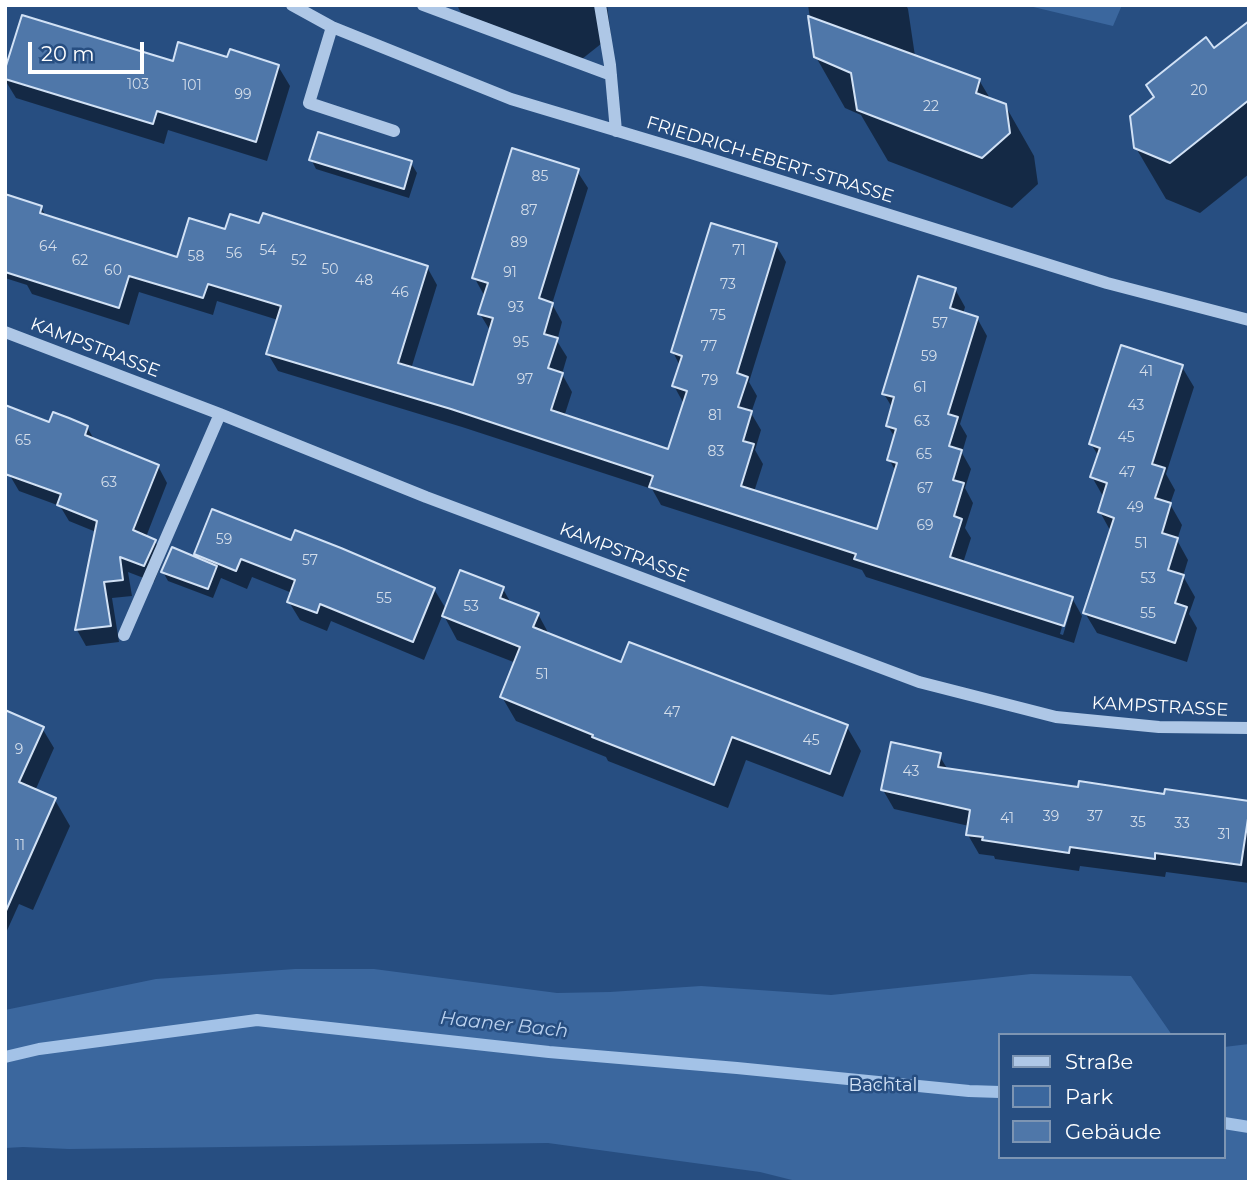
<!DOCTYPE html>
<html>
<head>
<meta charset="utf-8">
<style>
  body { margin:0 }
  #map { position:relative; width:1254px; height:1187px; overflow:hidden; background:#274e81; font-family:Montserrat,sans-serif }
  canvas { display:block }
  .frame { position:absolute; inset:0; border:7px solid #fff; pointer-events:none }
  .legend { position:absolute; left:998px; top:1033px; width:228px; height:126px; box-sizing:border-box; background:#274e81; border:2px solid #7d95b3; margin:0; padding:9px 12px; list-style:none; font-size:21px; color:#fff }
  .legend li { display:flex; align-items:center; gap:14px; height:35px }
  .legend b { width:35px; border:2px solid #7d95b3 }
  .scale { position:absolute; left:28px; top:42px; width:116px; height:32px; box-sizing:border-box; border:4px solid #fff; border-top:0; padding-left:9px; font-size:21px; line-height:24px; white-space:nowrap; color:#fff; -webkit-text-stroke:5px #274e81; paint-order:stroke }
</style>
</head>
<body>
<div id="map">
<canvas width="1254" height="1187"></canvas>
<div class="frame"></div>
<ul class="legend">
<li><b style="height:9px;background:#aec7e6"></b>Straße</li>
<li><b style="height:19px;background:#3b679e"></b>Park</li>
<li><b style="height:19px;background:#4f77a9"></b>Gebäude</li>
</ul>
<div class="scale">20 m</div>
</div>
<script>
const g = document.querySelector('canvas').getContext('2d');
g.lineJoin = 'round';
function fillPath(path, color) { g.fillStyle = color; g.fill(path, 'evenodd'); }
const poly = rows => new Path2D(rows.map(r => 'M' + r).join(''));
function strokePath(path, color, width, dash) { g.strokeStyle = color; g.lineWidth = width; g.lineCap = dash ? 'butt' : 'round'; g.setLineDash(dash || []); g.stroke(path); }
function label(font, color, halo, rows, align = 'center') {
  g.font = font + ' Montserrat,sans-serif'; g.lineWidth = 5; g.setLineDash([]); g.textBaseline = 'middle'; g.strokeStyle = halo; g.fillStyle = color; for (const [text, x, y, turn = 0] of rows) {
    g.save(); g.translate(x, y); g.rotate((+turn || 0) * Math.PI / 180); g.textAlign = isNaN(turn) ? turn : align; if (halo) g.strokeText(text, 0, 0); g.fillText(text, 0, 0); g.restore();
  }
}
const green = poly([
  [1025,5,1122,5,1113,26],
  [295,969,374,969,557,993,610,992,701,986,831,995,1031,974,1131,976,1172,1035,1000,1035,1000,1157,1224,1157,1224,1047,1249,1044,1249,1182,800,1182,760,1172,548,1143,69,1149,23,1147,5,1148,5,1010,156,979]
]);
const shadow = poly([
  [457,5,607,5,611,36,582,59,461,13],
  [808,5,906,5,908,9,915,56,979,80,991,100,1005,105,1034,156,1038,184,1012,208,888,161,861,115,845,108,816,57],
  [1249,35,1249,174,1200,213,1166,199,1136,148,1214,51],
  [174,63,278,66,290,86,267,161,168,130,164,144,16,98,5,80,5,75],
  [311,159,411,163,417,173,409,198,316,169],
  [577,171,588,188,552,304,562,322,557,341,567,357,562,374,572,392,564,417,669,451,684,404,674,386,680,366,673,352,776,245,786,262,749,382,757,396,751,413,761,430,755,450,763,464,754,492,878,532,896,472,889,459,895,438,888,426,893,409,884,394,955,289,965,307,963,314,977,318,987,336,960,424,967,436,962,453,971,469,965,488,973,503,965,528,971,538,963,563,1072,598,1082,616,1074,643,866,577,862,570,661,505,652,489,462,427,278,371,268,354,278,320,217,301,213,315,139,292,129,325,32,294,27,285,5,278,5,190,11,198,41,207,46,216,178,259,226,231,427,267,437,285,411,369,474,387,491,332,480,314,486,296,484,295,474,277],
  [1067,609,1071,609,1063,635,1060,634],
  [1182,367,1194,387,1166,474,1175,490,1170,504,1182,525,1177,540,1188,560,1183,576,1195,597,1189,614,1197,628,1187,662,1097,633,1085,613,1111,532,1100,512,1104,498,1092,477,1099,457,1091,444],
  [50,424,87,427,95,441,158,466,167,483,146,537,155,541,164,558,154,582,128,572,132,596,112,598,119,642,86,646,77,630,96,532,69,521,60,506,19,491,9,474],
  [292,542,434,589,446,609,503,589,512,605,538,614,550,636,622,665,847,727,861,751,843,797,746,760,728,808,608,761,606,757,516,721,502,697,516,663,457,640,443,614,424,660,331,621,327,631,300,620,289,602,292,593,252,577,247,589,221,578,213,598,168,581,163,572,200,561,196,554],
  [5,712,42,728,54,748,35,791,55,800,70,826,33,910,19,904,5,935],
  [939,755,948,770,1080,789,1249,802,1249,883,1166,872,1165,877,1080,866,1079,871,995,859,994,856,979,854,968,835,969,826,894,809,883,790]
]);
const stream = poly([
  [5,1057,39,1049,257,1020,549,1052,737,1068,969,1091,1000,1092],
  [1224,1123,1249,1127]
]);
const building = poly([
  [22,15,173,61,178,42,227,57,230,49,279,65,256,142,157,111,153,124,5,79,5,69,22,15],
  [808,16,980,79,976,93,1006,104,1010,133,982,158,857,110,851,73,814,57,808,16],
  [1249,21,1249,100,1170,163,1134,148,1130,116,1154,97,1146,85,1206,37,1214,48,1249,21],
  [318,132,412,161,404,189,309,160,318,132],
  [512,148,579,169,539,298,553,303,544,334,558,338,548,368,563,373,551,410,668,449,687,391,672,386,682,356,671,352,711,223,777,243,737,373,748,377,738,407,752,411,743,441,754,444,741,486,877,529,897,463,887,460,896,429,886,426,894,397,882,394,918,276,956,288,950,308,978,317,948,414,958,417,949,446,962,450,953,480,964,483,954,516,962,519,950,557,1073,597,1064,626,854,559,856,554,649,487,653,476,451,409,266,354,281,306,208,284,203,298,129,276,119,308,5,272,5,194,42,206,40,213,177,257,189,218,225,229,230,214,259,223,263,213,428,266,398,363,473,385,493,318,478,314,488,283,472,278,512,148],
  [1121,345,1183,365,1152,464,1165,468,1155,498,1171,503,1162,533,1178,538,1168,570,1184,575,1175,603,1187,607,1175,643,1083,613,1114,518,1098,512,1107,483,1090,477,1100,448,1089,444,1121,345],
  [5,405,49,422,53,412,69,418,88,426,85,435,159,465,133,530,156,540,144,566,120,557,123,580,104,582,111,626,75,630,97,521,57,505,61,494,5,474,5,405],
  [212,509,291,540,295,530,341,548,435,588,413,642,320,604,317,613,287,602,295,580,241,559,236,571,194,554,212,509],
  [172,547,217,566,208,589,161,572,172,547],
  [460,570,504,587,500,598,539,613,533,627,621,662,629,642,848,725,830,774,732,737,714,785,592,737,593,735,500,697,520,647,442,616,460,570],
  [5,710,44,727,19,782,56,798,5,913,5,710],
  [891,742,941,753,938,767,1078,787,1079,781,1164,794,1165,789,1249,801,1249,812,1241,865,1155,853,1155,859,1070,847,1069,853,982,840,983,837,966,835,970,810,881,790,891,742]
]);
const minor = poly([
  [292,5,332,27,511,99,688,152,1107,283,1249,320],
  [423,5,611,75],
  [600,5,610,65,616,131],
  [332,27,309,103,394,131],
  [5,332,220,414,426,497,919,682,1056,717,1159,727,1249,728],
  [124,635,220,414]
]);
const numberNames = [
  ["103",138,85],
  ["101",192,86],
  ["20",1199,91],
  ["99",243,95],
  ["22",931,107],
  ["85",540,177],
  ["87",529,211],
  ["89",519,243],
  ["64",48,247],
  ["54",268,251],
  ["71",739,251],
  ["56",234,254],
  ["58",196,257],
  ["62",80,261],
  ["52",299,261],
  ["50",330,270],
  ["60",113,271],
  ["91",510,273],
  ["48",364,281],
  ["73",728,285],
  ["46",400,293],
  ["93",516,308],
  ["75",718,316],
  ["57",940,324],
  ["95",521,343],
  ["77",709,347],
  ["59",929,357],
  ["41",1146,372],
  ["97",525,380],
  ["79",710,381],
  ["61",920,388],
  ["43",1136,406],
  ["81",715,416],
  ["63",922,422],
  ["45",1126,438],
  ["65",23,441],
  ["83",716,452],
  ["65",924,455],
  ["47",1127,473],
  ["63",109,483],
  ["67",925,489],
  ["49",1135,508],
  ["69",925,526],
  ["59",224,540],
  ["51",1141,544],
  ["57",310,561],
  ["53",1148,579],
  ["55",384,599],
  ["53",471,607],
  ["55",1148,614],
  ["51",542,675],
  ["47",672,713],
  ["45",811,741],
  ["9",19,750],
  ["43",911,772],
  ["39",1051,817],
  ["37",1095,817],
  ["41",1007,819],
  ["35",1138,823],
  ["33",1182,824],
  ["31",1224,835],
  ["11",20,846]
];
const streetNames = [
  ["FRIEDRICH-EBERT-STRASSE",770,160,17],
  ["KAMPSTRASSE",95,348,21],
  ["KAMPSTRASSE",624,553,21],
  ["KAMPSTRASSE",1160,707,3]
];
const parkNames = [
  ["Bachtal",883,1086]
];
const waterNames = [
  ["Haaner Bach",504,1025,6]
];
fillPath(green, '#3b679e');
fillPath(shadow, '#0007');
strokePath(stream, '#a3c2e7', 12);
fillPath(building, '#4f77a9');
strokePath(building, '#d1e1f5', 2);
strokePath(minor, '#aec7e6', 12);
label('14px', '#d3ddea', null, numberNames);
label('18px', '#fff', '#274e81', streetNames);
label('18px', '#d1e1f5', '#274e81', parkNames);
label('italic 19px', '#bad1ee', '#274e81', waterNames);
</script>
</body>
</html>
